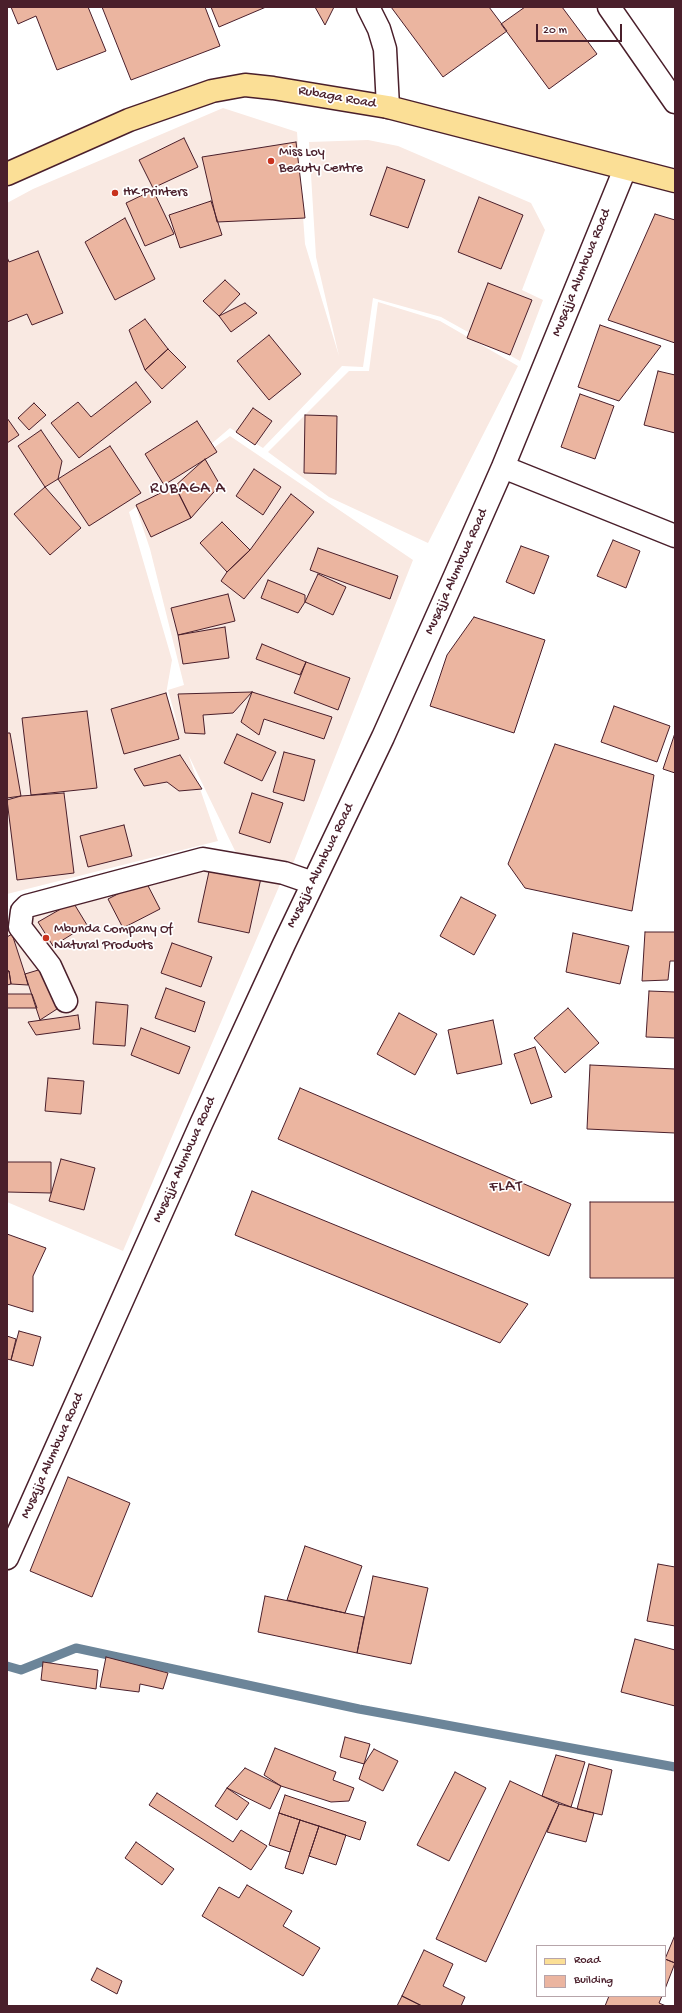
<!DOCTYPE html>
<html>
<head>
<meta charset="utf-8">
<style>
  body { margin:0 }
  #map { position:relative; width:682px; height:2013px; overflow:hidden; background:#fff; font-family:"Gochi Hand",sans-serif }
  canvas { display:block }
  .frame { position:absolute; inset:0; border:8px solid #4a1f2b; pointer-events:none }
  .legend { position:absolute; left:536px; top:1945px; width:130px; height:52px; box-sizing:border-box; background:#fff; border:1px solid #b7a5aa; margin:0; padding:5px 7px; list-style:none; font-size:12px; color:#4a1f2b }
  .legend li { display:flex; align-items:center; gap:8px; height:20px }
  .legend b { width:20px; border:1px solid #b7a5aa }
  .scale { position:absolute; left:536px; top:24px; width:86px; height:18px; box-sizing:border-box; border:2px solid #4a1f2b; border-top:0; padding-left:5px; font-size:12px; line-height:14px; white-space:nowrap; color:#4a1f2b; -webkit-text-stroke:3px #fff; paint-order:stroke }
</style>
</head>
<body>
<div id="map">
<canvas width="682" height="2013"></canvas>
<div class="frame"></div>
<ul class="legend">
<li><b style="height:5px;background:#fbdf96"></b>Road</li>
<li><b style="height:11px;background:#ebb5a0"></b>Building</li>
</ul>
<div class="scale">20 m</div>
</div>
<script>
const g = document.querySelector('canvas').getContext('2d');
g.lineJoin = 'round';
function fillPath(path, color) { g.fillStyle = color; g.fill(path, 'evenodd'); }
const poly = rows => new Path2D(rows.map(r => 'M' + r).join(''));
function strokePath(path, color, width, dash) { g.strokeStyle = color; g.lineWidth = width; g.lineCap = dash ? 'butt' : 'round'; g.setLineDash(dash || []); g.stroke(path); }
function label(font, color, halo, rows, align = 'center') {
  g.font = font + ' "Gochi Hand",sans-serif'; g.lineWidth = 3.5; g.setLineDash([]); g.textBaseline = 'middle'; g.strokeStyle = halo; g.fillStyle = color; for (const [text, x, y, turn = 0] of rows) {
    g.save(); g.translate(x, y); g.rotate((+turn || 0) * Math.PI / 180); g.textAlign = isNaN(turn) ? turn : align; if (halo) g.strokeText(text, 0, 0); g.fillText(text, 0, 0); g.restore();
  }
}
const built = poly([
  [223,108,297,132,305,244,339,356,316,257,309,142,368,140,398,146,531,203,545,230,522,290,543,300,520,361,441,317,373,298,363,367,342,366,263,448,230,428,164,484,230,436,413,560,292,866,238,857,188,754,218,841,7,894,7,203,33,189],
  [136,507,150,549,184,685,168,690,179,730,166,694,172,660,129,512],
  [378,302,440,321,518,366,428,543,329,497,268,452,349,371,369,371],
  [187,869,281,882,123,1251,7,1202,7,919]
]);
const stream = poly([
  [7,1666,21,1670,76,1648,359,1709,675,1767]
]);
const building = poly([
  [11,7,88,7,106,51,57,70,36,16,18,24,11,7],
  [102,7,205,7,220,46,131,80,102,7],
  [211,7,266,7,219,27,211,7],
  [315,7,334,7,325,25,315,7],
  [391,7,489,7,507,31,443,77,391,7],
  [525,7,562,7,597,54,549,89,501,24,525,7],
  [184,138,198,167,153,188,139,160,184,138],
  [296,142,305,218,217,222,202,157,296,142],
  [387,167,425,180,408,228,370,215,387,167],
  [153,190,174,234,145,246,126,203,153,190],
  [479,197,523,215,501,269,458,252,479,197],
  [211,201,222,235,180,248,169,215,211,201],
  [655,214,675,220,675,343,608,320,655,214],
  [125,218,155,279,115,300,85,242,125,218],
  [38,251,63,313,32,325,27,314,7,322,7,257,9,262,38,251],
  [225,280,240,294,219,316,203,301,225,280],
  [488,283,532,300,510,355,467,338,488,283],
  [245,303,257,313,231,332,219,316,245,303],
  [145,319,168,349,145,370,129,330,145,319],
  [600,325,661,346,619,401,578,387,600,325],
  [269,335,301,374,269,400,237,361,269,335],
  [168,349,186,367,162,389,145,370,168,349],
  [658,371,675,375,675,433,644,425,658,371],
  [136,382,151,402,79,458,51,423,78,402,91,417,136,382],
  [580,394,614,406,595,459,561,447,580,394],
  [34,403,46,415,29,430,18,418,34,403],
  [253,408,272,421,255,445,236,432,253,408],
  [305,415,337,416,336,474,304,473,305,415],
  [7,418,19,435,7,443,7,418],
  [197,421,217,452,164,485,145,454,197,421],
  [41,430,62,461,58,479,45,487,18,446,41,430],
  [110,446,141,493,89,526,58,479,110,446],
  [205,459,220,485,191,518,175,486,205,459],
  [254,469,281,487,263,515,236,496,254,469],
  [175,486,191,518,151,537,136,505,175,486],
  [45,487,81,528,50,555,14,514,45,487],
  [291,494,314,512,244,599,221,581,227,572,250,550,291,494],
  [222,522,250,550,227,572,200,543,222,522],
  [613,540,640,551,626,588,597,576,613,540],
  [521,546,549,556,534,594,506,582,521,546],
  [318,548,398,576,390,599,310,570,318,548],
  [318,574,346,587,333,615,305,602,318,574],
  [268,580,305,595,305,602,298,613,261,598,268,580],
  [228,594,235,621,178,635,171,608,228,594],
  [474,617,545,640,514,733,430,706,447,655,474,617],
  [225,627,229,658,183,664,178,635,225,627],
  [262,644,306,662,300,675,256,659,262,644],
  [306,662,350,678,338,710,294,693,306,662],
  [252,692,233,713,203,715,205,734,185,733,178,694,252,692],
  [252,692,332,717,324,739,264,719,259,735,241,722,252,692],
  [166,693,179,739,124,754,111,709,166,693],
  [614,706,670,726,657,762,601,742,614,706],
  [87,711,97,788,31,795,22,718,87,711],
  [7,733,10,733,21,796,7,798,7,733],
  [675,733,675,773,663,769,675,733],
  [237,734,276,752,262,781,224,763,237,734],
  [555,744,654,775,632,911,525,888,508,864,555,744],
  [284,752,315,760,304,801,273,792,284,752],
  [180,755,202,789,179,791,167,782,144,786,134,769,180,755],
  [64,793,74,873,17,880,7,800,21,796,64,793],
  [252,793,283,803,270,843,239,833,252,793],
  [124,825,132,856,88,867,80,836,124,825],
  [210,867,261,878,249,933,198,922,210,867],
  [145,880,160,909,123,928,108,899,145,880],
  [461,897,496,915,474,955,440,936,461,897],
  [73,902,87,925,53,946,38,922,73,902],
  [645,932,675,932,675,961,670,961,668,980,642,981,645,932],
  [573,933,629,946,620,984,566,972,573,933],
  [12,934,25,974,28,985,11,984,9,971,7,971,7,937,12,934],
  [172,943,212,957,201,987,161,973,172,943],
  [45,968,57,1009,40,1020,25,974,45,968],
  [7,971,9,971,11,984,7,985,7,971],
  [166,988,205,1002,195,1032,155,1018,166,988],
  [649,991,675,992,675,1038,646,1037,649,991],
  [7,994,32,994,37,1008,7,1008,7,994],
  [96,1002,128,1005,125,1046,93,1044,96,1002],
  [568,1008,599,1043,565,1073,534,1038,568,1008],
  [399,1013,437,1034,415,1075,377,1054,399,1013],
  [78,1015,80,1029,36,1035,28,1022,78,1015],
  [493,1020,502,1064,457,1074,448,1030,493,1020],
  [141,1028,190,1047,179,1074,131,1055,141,1028],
  [535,1047,552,1097,531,1104,514,1054,535,1047],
  [590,1065,675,1069,675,1133,587,1129,590,1065],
  [48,1078,84,1081,81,1114,45,1111,48,1078],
  [300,1088,571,1204,549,1256,278,1139,300,1088],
  [61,1159,95,1168,84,1210,49,1201,61,1159],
  [7,1162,51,1162,51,1193,7,1192,7,1162],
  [252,1191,528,1304,500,1343,235,1235,252,1191],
  [590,1202,675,1202,675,1278,590,1278,590,1202],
  [7,1234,46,1248,33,1276,33,1312,7,1304,7,1234],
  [19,1331,41,1337,33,1366,11,1360,19,1331],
  [7,1336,16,1339,11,1360,7,1359,7,1336],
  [68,1477,130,1503,92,1597,30,1571,68,1477],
  [305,1546,362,1566,345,1613,287,1600,305,1546],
  [658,1564,675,1567,675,1626,647,1621,658,1564],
  [373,1576,428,1588,411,1664,357,1653,373,1576],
  [265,1596,364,1617,357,1653,258,1632,265,1596],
  [635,1639,675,1650,675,1706,621,1692,635,1639],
  [106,1657,168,1673,163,1689,140,1684,139,1692,100,1687,106,1657],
  [43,1662,98,1670,96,1689,41,1680,43,1662],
  [345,1737,370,1744,364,1764,340,1757,345,1737],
  [275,1748,336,1772,333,1780,354,1788,349,1801,331,1802,281,1786,264,1775,275,1748],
  [374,1749,398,1761,383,1791,359,1779,364,1764,374,1749],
  [556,1755,585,1762,571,1807,542,1796,556,1755],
  [589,1764,612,1770,602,1815,577,1809,589,1764],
  [245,1768,281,1786,270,1809,227,1788,245,1768],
  [455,1772,486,1788,449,1861,417,1845,455,1772],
  [510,1781,559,1804,486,1962,436,1939,510,1781],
  [227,1788,249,1803,237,1820,215,1806,227,1788],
  [157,1793,233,1842,241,1830,267,1846,251,1870,149,1805,157,1793],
  [285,1795,366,1822,360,1840,279,1813,285,1795],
  [559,1804,594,1813,586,1842,547,1832,559,1804],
  [279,1813,300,1820,290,1852,269,1845,279,1813],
  [300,1820,319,1826,303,1874,285,1868,300,1820],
  [319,1826,346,1835,336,1865,309,1856,319,1826],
  [136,1842,174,1869,162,1885,125,1858,136,1842],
  [247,1885,292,1911,283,1926,320,1948,303,1976,202,1916,219,1887,239,1898,247,1885],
  [675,1935,675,1963,665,1959,675,1935],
  [424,1950,453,1964,443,1986,465,1997,461,2006,422,2006,402,1996,424,1950],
  [665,1959,675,1963,665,1989,665,1959],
  [97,1968,122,1981,117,1994,91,1980,97,1968],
  [402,1996,422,2006,397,2006,402,1996],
  [609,1996,662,1996,659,2003,666,2006,605,2006,609,1996]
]);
const minor = poly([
  [368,7,379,29,385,49,388,107],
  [609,7,675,102],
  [503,467,675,536],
  [66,1001,50,966,20,927,22,911,27,906,203,859,284,873,313,883],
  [7,1558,201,1124,284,944,383,737,455,576,503,467,625,169]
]);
const major = poly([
  [7,174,129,120,212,91,245,85,273,88,388,107,675,181]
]);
const markers = [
  [271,161,4,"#c8321e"],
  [115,193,4,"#c8321e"],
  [46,938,4,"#c8321e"]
];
const streetNames = [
  ["Rubaga Road",337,98,10],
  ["Musajja Alumbwa Road",582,273,-68],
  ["Musajja Alumbwa Road",457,572,-66],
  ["Musajja Alumbwa Road",321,866,-64],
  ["Musajja Alumbwa Road",185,1160,-66],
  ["Musajja Alumbwa Road",53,1456,-66]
];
const poiNames = [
  ["Miss Loy",279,153],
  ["Beauty Centre",279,169],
  ["HK Printers",123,193],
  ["Mbunda Company Of",54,930],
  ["Natural Products",54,946]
];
const quarterNames = [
  ["RUBAGA A",188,490],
  ["FLAT",506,1188]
];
fillPath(built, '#f9e9e2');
strokePath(stream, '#6c8599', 9);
fillPath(building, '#ebb5a0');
strokePath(building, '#4a1f2b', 1);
strokePath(minor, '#4a1f2b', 25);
strokePath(major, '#4a1f2b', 25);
strokePath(minor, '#fff', 22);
strokePath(major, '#fbdf96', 22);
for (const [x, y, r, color] of markers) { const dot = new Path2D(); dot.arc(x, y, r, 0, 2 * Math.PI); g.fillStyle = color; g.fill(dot); strokePath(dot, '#fff', 1.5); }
label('14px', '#4a1f2b', '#fff', streetNames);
label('14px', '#4a1f2b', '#fff', poiNames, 'left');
g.letterSpacing = '1px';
label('16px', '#4a1f2b', '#fff', quarterNames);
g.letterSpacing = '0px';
</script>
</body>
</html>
